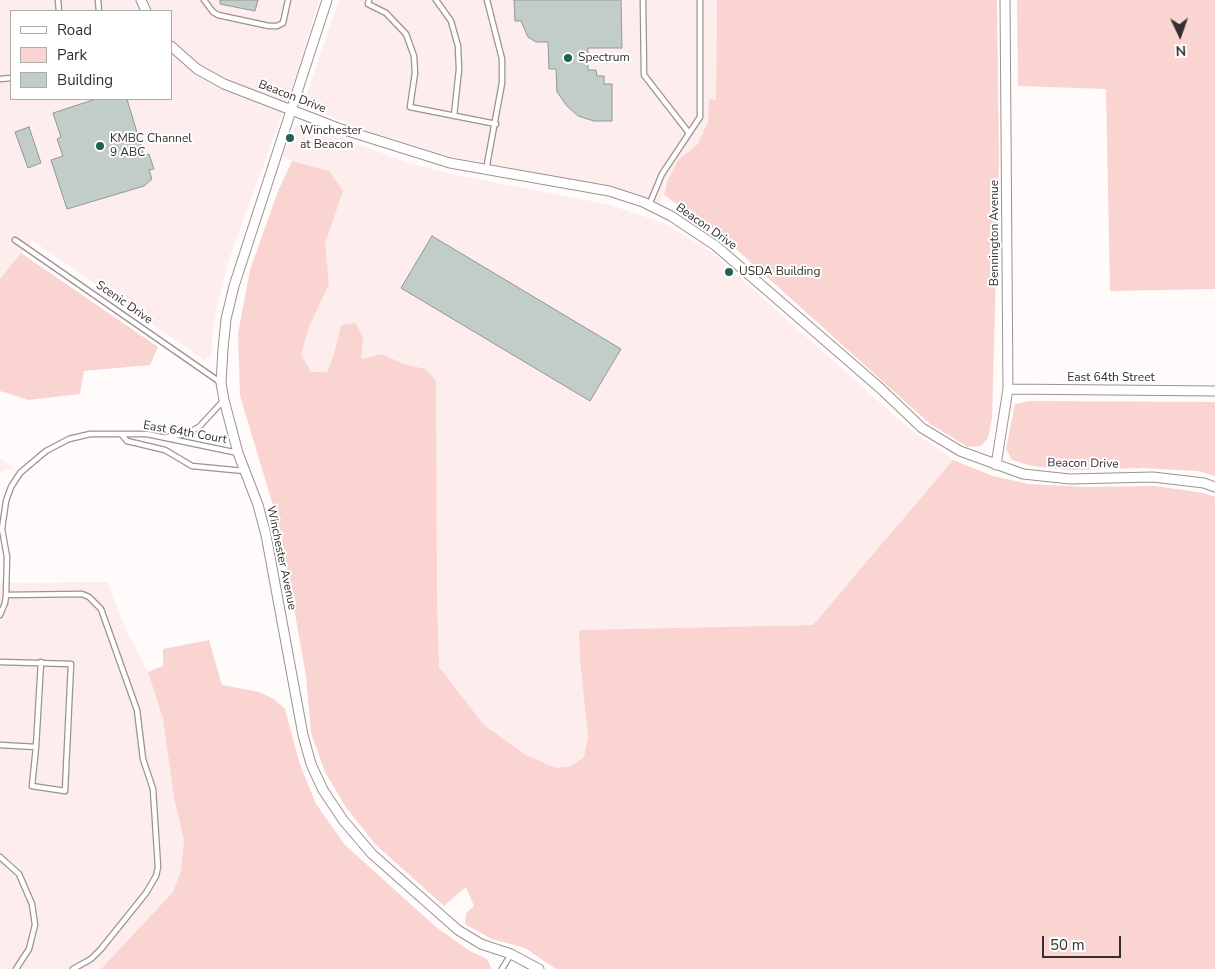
<!DOCTYPE html>
<html>
<head>
<meta charset="utf-8">
<style>
  body { margin:0 }
  #map { position:relative; width:1215px; height:969px; overflow:hidden; background:#fffbfa; font-family:"Nunito Sans",sans-serif }
  canvas { display:block }
  .legend { position:absolute; left:10px; top:10px; width:162px; height:90px; box-sizing:border-box; background:#fff; border:1px solid #adacac; margin:0; padding:6px 9px; list-style:none; font-size:15px; color:#332f2f }
  .legend li { display:flex; align-items:center; gap:10px; height:25px }
  .legend b { width:25px; border:1px solid #adacac }
  .north { position:absolute; left:1155px; top:10px; width:50px; height:50px; -webkit-text-stroke:4px #fff; paint-order:stroke; rotate:177deg; font-size:14px; font-weight:700; line-height:20px; text-align:center; color:#332f2f }
  .north::after { content:''; display:block; margin:auto; width:18px; height:22px; background:#332f2f; clip-path:polygon(50% 0,100% 100%,50% 72%,0 100%) }
  .scale { position:absolute; left:1042px; top:936px; width:79px; height:22px; box-sizing:border-box; border:2px solid #332f2f; border-top:0; padding-left:6px; font-size:15px; line-height:18px; white-space:nowrap; color:#332f2f; -webkit-text-stroke:4px #fff; paint-order:stroke }
</style>
</head>
<body>
<div id="map">
<canvas width="1215" height="969"></canvas>
<ul class="legend">
<li><b style="height:6px;background:#fff"></b>Road</li>
<li><b style="height:14px;background:#f9d4d0"></b>Park</li>
<li><b style="height:14px;background:#c2ccc9"></b>Building</li>
</ul>
<div class="north">N</div>
<div class="scale">50 m</div>
</div>
<script>
const g = document.querySelector('canvas').getContext('2d');
g.lineJoin = 'round';
function fillPath(path, color) { g.fillStyle = color; g.fill(path, 'evenodd'); }
const poly = rows => new Path2D(rows.map(r => 'M' + r).join(''));
function strokePath(path, color, width, dash) { g.strokeStyle = color; g.lineWidth = width; g.lineCap = dash ? 'butt' : 'round'; g.setLineDash(dash || []); g.stroke(path); }
function label(font, color, halo, rows, align = 'center') {
  g.font = font + ' "Nunito Sans",sans-serif'; g.lineWidth = 4; g.setLineDash([]); g.textBaseline = 'middle'; g.strokeStyle = halo; g.fillStyle = color; for (const [text, x, y, turn = 0] of rows) {
    g.save(); g.translate(x, y); g.rotate((+turn || 0) * Math.PI / 180); g.textAlign = isNaN(turn) ? turn : align; if (halo) g.strokeText(text, 0, 0); g.fillText(text, 0, 0); g.restore();
  }
}
const built = poly([
  [0,0,319,0,298,70,227,265,213,326,211,356,204,360,32,240,0,279],
  [11,11,171,11,171,99,11,99],
  [339,0,717,0,716,100,709,100,708,122,697,145,678,160,667,182,660,203,620,190,450,156,373,133,309,108,304,102],
  [302,124,406,162,452,174,606,204,664,223,710,251,906,426,953,460,813,625,579,630,580,660,588,737,584,757,571,766,556,768,524,754,484,725,439,667,437,598,436,461,425,369,404,364,382,354,361,359,341,326,334,354,327,372,311,372,301,354,309,327,329,284,325,244,343,191,329,171,292,161,283,156,294,127],
  [0,458,13,468,0,472],
  [107,582,125,628,148,672,163,719,174,798,184,840,181,871,173,892,101,969,0,969,0,583]
]);
const green = poly([
  [717,0,997,0,999,158,992,418,988,438,981,446,968,447,930,424,716,231,664,195,667,182,678,160,697,145,708,122,709,99,716,100],
  [1017,0,1215,0,1215,289,1110,291,1106,89,1018,86],
  [292,161,329,171,343,191,325,244,329,284,309,327,301,354,311,372,327,372,334,354,341,325,356,323,363,338,361,359,382,354,404,364,425,369,436,381,437,598,439,667,484,725,524,754,556,768,571,766,584,757,588,737,580,660,579,630,813,625,953,460,993,476,1029,484,1086,487,1155,486,1204,493,1215,497,1215,969,556,969,525,948,492,939,465,924,466,913,474,906,466,887,444,906,376,845,347,809,325,772,311,733,306,676,280,529,240,396,238,334,250,270,278,191],
  [21,253,158,347,150,365,84,371,80,394,28,400,0,391,0,279],
  [1030,401,1215,402,1215,476,1198,471,1141,468,1071,470,1032,466,1012,460,1006,449,1015,404],
  [209,640,222,685,259,692,274,699,285,709,299,762,316,804,345,845,436,927,470,951,487,959,492,969,101,969,173,892,181,871,184,840,174,798,163,719,148,672,163,666,163,649]
]);
const building = poly([
  [220,0,258,0,255,11,220,4,220,0],
  [514,0,621,0,622,48,588,48,588,70,596,70,597,76,604,76,604,84,612,84,612,121,594,121,578,116,567,106,557,92,556,69,549,69,548,42,536,42,528,37,521,21,515,21,514,0],
  [96,99,127,99,144,156,149,154,154,169,149,170,152,179,144,186,67,209,51,160,63,156,57,139,61,137,53,113,96,99],
  [29,127,41,163,28,168,15,132,29,127],
  [432,236,621,349,590,401,401,288,432,236]
]);
const lane = poly([
  [58,0,59,11],
  [98,0,99,11],
  [204,0,213,12,218,15,269,26,277,26,283,23,288,0],
  [369,0,368,4,386,13,406,34,414,56,415,73,410,107,496,124],
  [436,0,451,21,458,46,459,69,454,116],
  [643,0,644,75,689,133],
  [0,79,11,78],
  [486,170,502,83,502,59,487,0],
  [649,205,662,174,700,117,700,0],
  [15,240,220,382],
  [122,435,127,441,165,450,192,466,244,471],
  [167,437,186,434,199,427,223,401],
  [6,595,82,594,89,597,101,609,137,710,143,759,153,789,158,867,156,876,146,893,101,949,91,959,73,969],
  [0,615,5,603,6,595,7,557,2,529,6,501,11,487,20,473,46,451,69,439,90,434,147,434,238,453],
  [0,662,71,664,65,791,32,786,36,747,0,745],
  [36,747,41,662],
  [0,857,19,874,32,904,35,925,29,949,16,969],
  [502,969,511,954]
]);
const street = poly([
  [141,0,146,11],
  [327,0,234,286,226,319,223,349,221,383,224,400,238,453,258,505,266,535,303,735,311,764,323,790,343,820,372,854,458,930,481,944,511,954,539,969],
  [171,46,197,69,224,84,338,128,450,163,609,191,643,202,671,216,716,246,880,388,922,428,960,451,1023,474,1070,479,1153,477,1204,483,1215,487],
  [1008,389,1215,391],
  [996,465,1008,389,1005,0]
]);
const markers = [
  [568,58,5,"#1e6354"],
  [290,138,5,"#1e6354"],
  [100,146,5,"#1e6354"],
  [729,272,5,"#1e6354"]
];
const poiNames = [
  ["Spectrum",578,58],
  ["Winchester",300,131],
  ["at Beacon",300,145],
  ["KMBC Channel",110,139],
  ["9 ABC",110,153],
  ["USDA Building",739,272]
];
const streetNames = [
  ["Beacon Drive",292,97,21],
  ["Beacon Drive",706,227,35],
  ["Bennington Avenue",995,233,-90],
  ["Scenic Drive",124,303,35],
  ["East 64th Street",1111,378],
  ["East 64th Court",185,433,10],
  ["Beacon Drive",1083,464,1],
  ["Winchester Avenue",281,558,78]
];
fillPath(built, '#fdedec');
fillPath(green, '#f9d4d0');
fillPath(building, '#c2ccc9');
strokePath(building, '#909a97', 1);
strokePath(lane, '#9c9291', 7);
strokePath(street, '#9c9291', 11);
strokePath(lane, '#fff', 4.5);
strokePath(street, '#fff', 9);
for (const [x, y, r, color] of markers) { const dot = new Path2D(); dot.arc(x, y, r, 0, 2 * Math.PI); g.fillStyle = color; g.fill(dot); strokePath(dot, '#fff', 2); }
label('12px', '#332f2f', '#fff', poiNames, 'left');
label('12px', '#332f2f', '#fff', streetNames);
</script>
</body>
</html>
